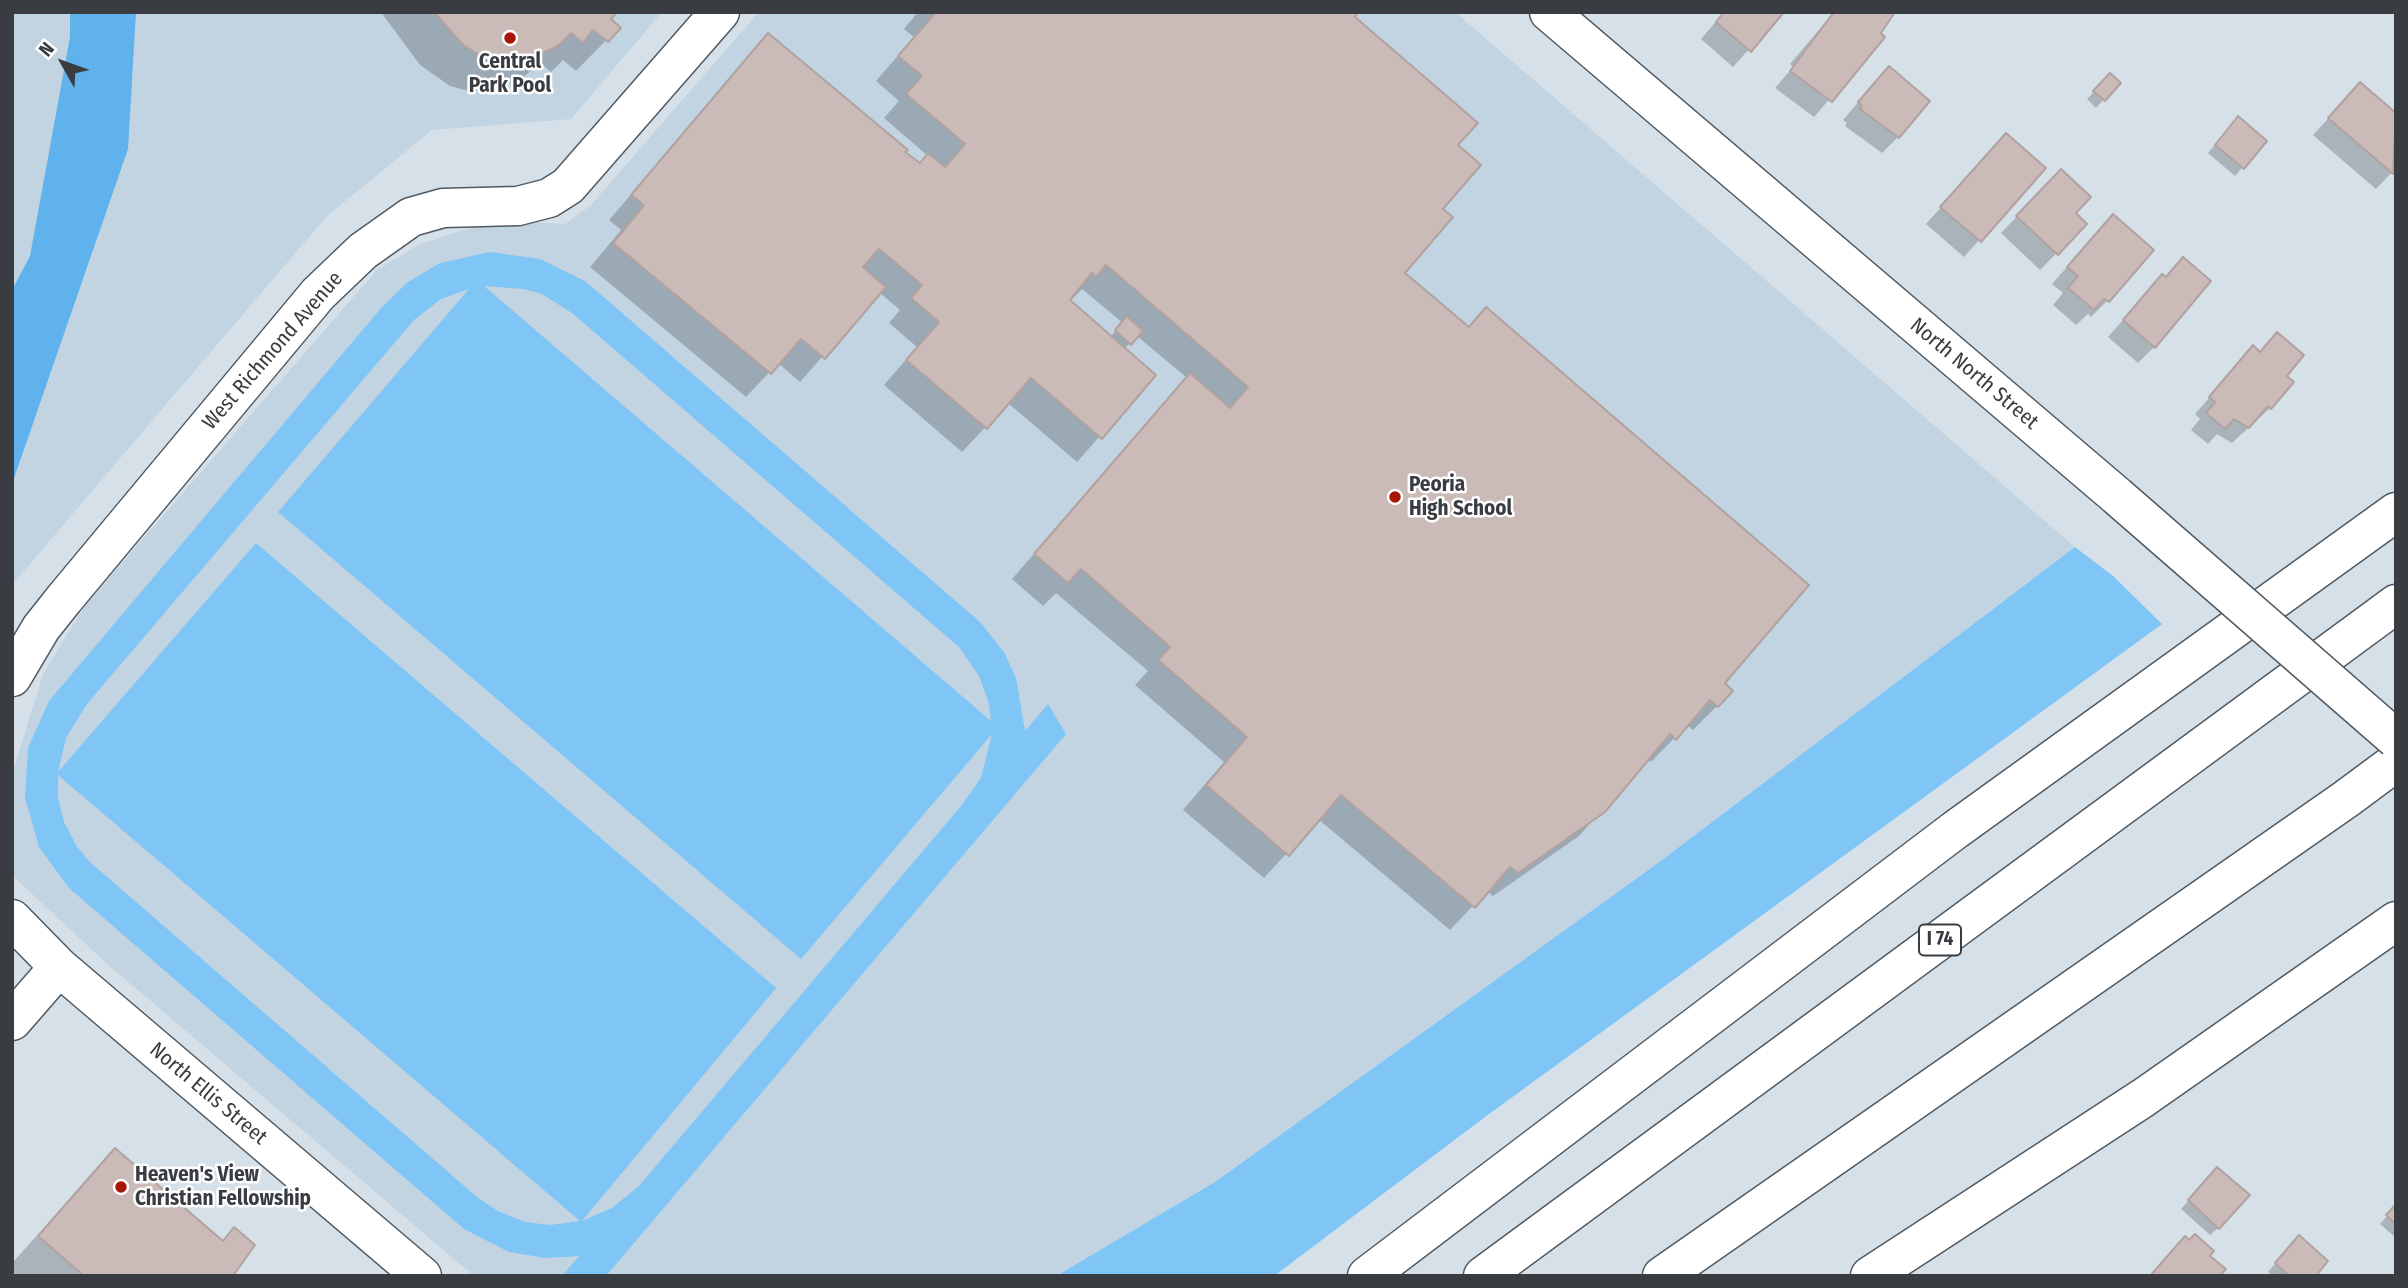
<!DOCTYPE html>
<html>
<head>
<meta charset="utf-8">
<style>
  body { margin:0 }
  #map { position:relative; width:2408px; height:1288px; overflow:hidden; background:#d5e0e9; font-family:"Fira Sans Condensed",sans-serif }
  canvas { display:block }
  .frame { position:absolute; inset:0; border:14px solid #393d41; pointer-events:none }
  .north { position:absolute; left:28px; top:28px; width:70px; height:70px; -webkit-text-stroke:5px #fff; paint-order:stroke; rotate:310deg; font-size:19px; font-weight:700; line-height:28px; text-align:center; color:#393d41 }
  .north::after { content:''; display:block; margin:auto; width:24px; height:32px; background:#393d41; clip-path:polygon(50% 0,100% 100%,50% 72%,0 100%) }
</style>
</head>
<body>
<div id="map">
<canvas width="2408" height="1288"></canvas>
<div class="frame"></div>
<div class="north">N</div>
</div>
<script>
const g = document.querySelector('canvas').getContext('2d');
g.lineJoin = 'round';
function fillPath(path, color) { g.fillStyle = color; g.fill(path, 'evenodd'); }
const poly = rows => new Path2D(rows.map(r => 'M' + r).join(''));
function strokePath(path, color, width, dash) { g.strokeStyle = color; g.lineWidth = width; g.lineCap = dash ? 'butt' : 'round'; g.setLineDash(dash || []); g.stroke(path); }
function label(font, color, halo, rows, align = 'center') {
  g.font = font + ' "Fira Sans Condensed",sans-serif'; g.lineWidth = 5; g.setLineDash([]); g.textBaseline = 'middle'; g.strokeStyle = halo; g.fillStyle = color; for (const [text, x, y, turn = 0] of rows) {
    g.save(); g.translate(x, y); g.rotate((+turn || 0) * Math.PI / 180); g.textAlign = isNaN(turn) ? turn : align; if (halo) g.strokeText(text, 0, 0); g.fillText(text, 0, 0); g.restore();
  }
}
const built = poly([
  [12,12,662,12,571,119,432,130,326,217,12,585],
  [759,12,1455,12,2075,547,1658,863,1215,1182,1056,1276,474,1276,106,963,15,878,12,867,12,775,43,674,86,604,377,270,420,244,476,226,523,222,565,224,591,205]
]);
const green = poly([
  [490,252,540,259,585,281,980,622,1004,652,1016,678,1025,731,1048,704,1066,734,606,1276,562,1276,579,1256,546,1258,509,1252,464,1229,69,888,39,847,25,798,28,748,49,701,382,307,408,282,440,263],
  [484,286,524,289,542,294,572,313,959,647,979,676,989,704,991,721],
  [469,289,278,512,801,959,992,734,981,778,961,806,639,1186,612,1208,582,1221,776,988,256,543,58,772,66,738,87,704,414,320,441,299],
  [58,775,580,1221,550,1225,525,1222,498,1211,477,1197,91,863,77,847,64,822,58,797],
  [2075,547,2113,576,2162,624,1485,1117,1274,1276,1056,1276,1215,1182,1658,863]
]);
const forest = poly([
  [70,12,136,12,128,149,12,484,12,290,30,256,70,37]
]);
const shadow = poly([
  [381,12,614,12,609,19,618,28,576,71,563,60,551,72,540,62,525,76,500,88,469,91,450,86,420,65],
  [918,12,1355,12,1352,18,1456,145,1440,209,1403,273,1467,328,1486,309,1723,683,1717,706,1693,730,1687,725,1651,762,1647,759,1579,836,1493,896,1487,891,1450,930,1318,819,1264,878,1183,810,1224,762,1135,685,1148,671,1056,593,1043,606,1012,579,1187,378,1137,336,1124,349,1154,375,1077,462,1008,403,962,452,884,385,917,347,889,323,900,310,879,292,800,382,778,363,746,397,590,267,621,230,609,220,768,36,920,165,928,156,884,118,899,101,876,81,914,37,904,29],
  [1082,289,1123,323,1110,337,1069,302],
  [1724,12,1782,12,1733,67,1701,39],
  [1834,12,1893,12,1878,34,1883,37,1814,117,1775,88,1793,67,1790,64],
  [2110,75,2119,83,2096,108,2087,99],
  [2360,84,2396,115,2396,168,2376,189,2313,135],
  [1873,85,1898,137,1882,153,1845,126,1847,123,1843,120],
  [2231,126,2265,141,2235,176,2208,153],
  [2006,135,2043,168,1964,257,1926,224],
  [2045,187,2085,224,2040,270,2001,233],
  [2097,233,2107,301,2091,317,2088,314,2076,325,2053,305,2063,293,2052,284],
  [2162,276,2154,347,2138,363,2108,337],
  [2253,348,2285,376,2270,408,2232,443,2217,434,2208,444,2191,430,2200,419,2195,414],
  [115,1150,221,1242,234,1229,244,1260,231,1276,18,1276,12,1271,12,1263],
  [2210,1177,2218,1228,2210,1235,2181,1209],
  [2396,1206,2396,1238,2380,1224],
  [2291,1245,2314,1276,2273,1276,2268,1272]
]);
const building = poly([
  [434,12,617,12,611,19,621,28,608,42,593,30,583,43,571,33,558,46,532,58,501,61,481,56,463,45,434,12],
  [936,12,1358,12,1355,17,1478,123,1458,145,1481,165,1443,209,1453,217,1405,273,1469,327,1486,307,1809,585,1725,683,1733,691,1718,707,1710,700,1676,740,1670,734,1605,812,1518,873,1510,867,1475,908,1341,795,1289,856,1206,785,1247,737,1158,660,1170,647,1081,569,1068,583,1034,554,1190,373,1230,408,1248,387,1106,265,1096,277,1092,273,1070,300,1156,375,1102,439,1031,378,987,429,906,360,939,322,911,298,922,285,879,249,863,267,886,287,825,359,801,339,771,374,613,243,644,205,631,195,768,33,908,150,905,152,920,163,928,153,945,167,965,144,906,94,922,76,898,56,936,12],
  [1724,12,1784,12,1751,52,1716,22,1724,12],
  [1834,12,1895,12,1881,33,1885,37,1832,102,1790,71,1834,12],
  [1889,66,1930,101,1899,138,1860,109,1862,106,1858,102,1889,66],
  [2110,73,2121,83,2105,101,2093,91,2110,73],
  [2360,82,2396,113,2393,174,2328,118,2360,82],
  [2238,116,2267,141,2244,169,2215,145,2238,116],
  [2006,133,2046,168,1981,242,1940,207,2006,133],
  [2061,169,2091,197,2076,213,2087,224,2058,255,2016,216,2061,169],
  [2113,214,2154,250,2109,302,2104,299,2094,310,2068,288,2078,276,2067,267,2113,214],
  [2183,257,2211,281,2155,348,2123,320,2162,274,2166,277,2183,257],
  [1127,316,1143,331,1131,345,1115,330,1127,316],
  [2277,332,2304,355,2287,376,2294,382,2271,409,2268,406,2249,428,2234,419,2225,429,2206,413,2215,402,2209,397,2253,345,2260,352,2277,332],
  [115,1148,223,1241,234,1227,255,1245,233,1276,84,1276,38,1236,115,1148],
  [2217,1167,2250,1195,2219,1229,2188,1200,2217,1167],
  [2396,1204,2396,1224,2386,1215,2396,1204],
  [2195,1234,2214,1251,2210,1256,2226,1269,2220,1276,2150,1276,2185,1236,2189,1240,2195,1234],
  [2299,1235,2328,1261,2316,1276,2289,1276,2275,1263,2299,1235]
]);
const minor = poly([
  [12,677,41,628,64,599,318,294,363,251,411,217,443,208,518,206,549,198,568,186,720,12],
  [12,919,59,967,422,1276],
  [12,1021,59,967]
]);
const tertiary = poly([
  [1549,12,2117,496]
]);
const motorway = poly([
  [1367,1276,1955,830,2396,512],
  [1483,1276,2396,604],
  [1662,1276,2346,799,2396,762],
  [1870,1276,2143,1098,2396,921]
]);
const tertiaryBridge = poly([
  [2117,496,2396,739]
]);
const markers = [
  [510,38,7,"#a71507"],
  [1395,497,7,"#a71507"],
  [121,1187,7,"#a71507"]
];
const shields = [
  [1940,940,42]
];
const shieldNames = [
  ["I 74",1940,940]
];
const poiNames = [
  ["Central",510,62,"center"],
  ["Park Pool",510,86,"center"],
  ["Peoria",1409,485],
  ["High School",1409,509],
  ["Heaven's View",135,1175],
  ["Christian Fellowship",135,1199]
];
const streetNames = [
  ["West Richmond Avenue",273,351,-49],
  ["North North Street",1974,374,40],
  ["North Ellis Street",208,1094,40]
];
fillPath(built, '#c2d4e1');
fillPath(green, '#7fc5f6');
fillPath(forest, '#5fb2eb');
fillPath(shadow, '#0003');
fillPath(building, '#cabbb8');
strokePath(building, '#b1a2a0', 2);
strokePath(minor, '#505961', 41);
strokePath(tertiary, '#505961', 41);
strokePath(motorway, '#505961', 41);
strokePath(minor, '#fff', 38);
strokePath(tertiary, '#fff', 38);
strokePath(motorway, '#fff', 38);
strokePath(tertiaryBridge, '#505961', 41, []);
strokePath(tertiaryBridge, '#fff', 38);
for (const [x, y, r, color] of markers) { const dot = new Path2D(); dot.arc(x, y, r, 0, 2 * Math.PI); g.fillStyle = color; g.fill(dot); strokePath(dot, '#fff', 2.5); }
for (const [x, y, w] of shields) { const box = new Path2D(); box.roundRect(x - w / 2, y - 15.5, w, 31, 5); g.fillStyle = '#fff'; g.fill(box); strokePath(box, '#393d41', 2); }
label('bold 19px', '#393d41', null, shieldNames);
label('bold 21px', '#393d41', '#fff', poiNames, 'left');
label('21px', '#393d41', '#fff', streetNames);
</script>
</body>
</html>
